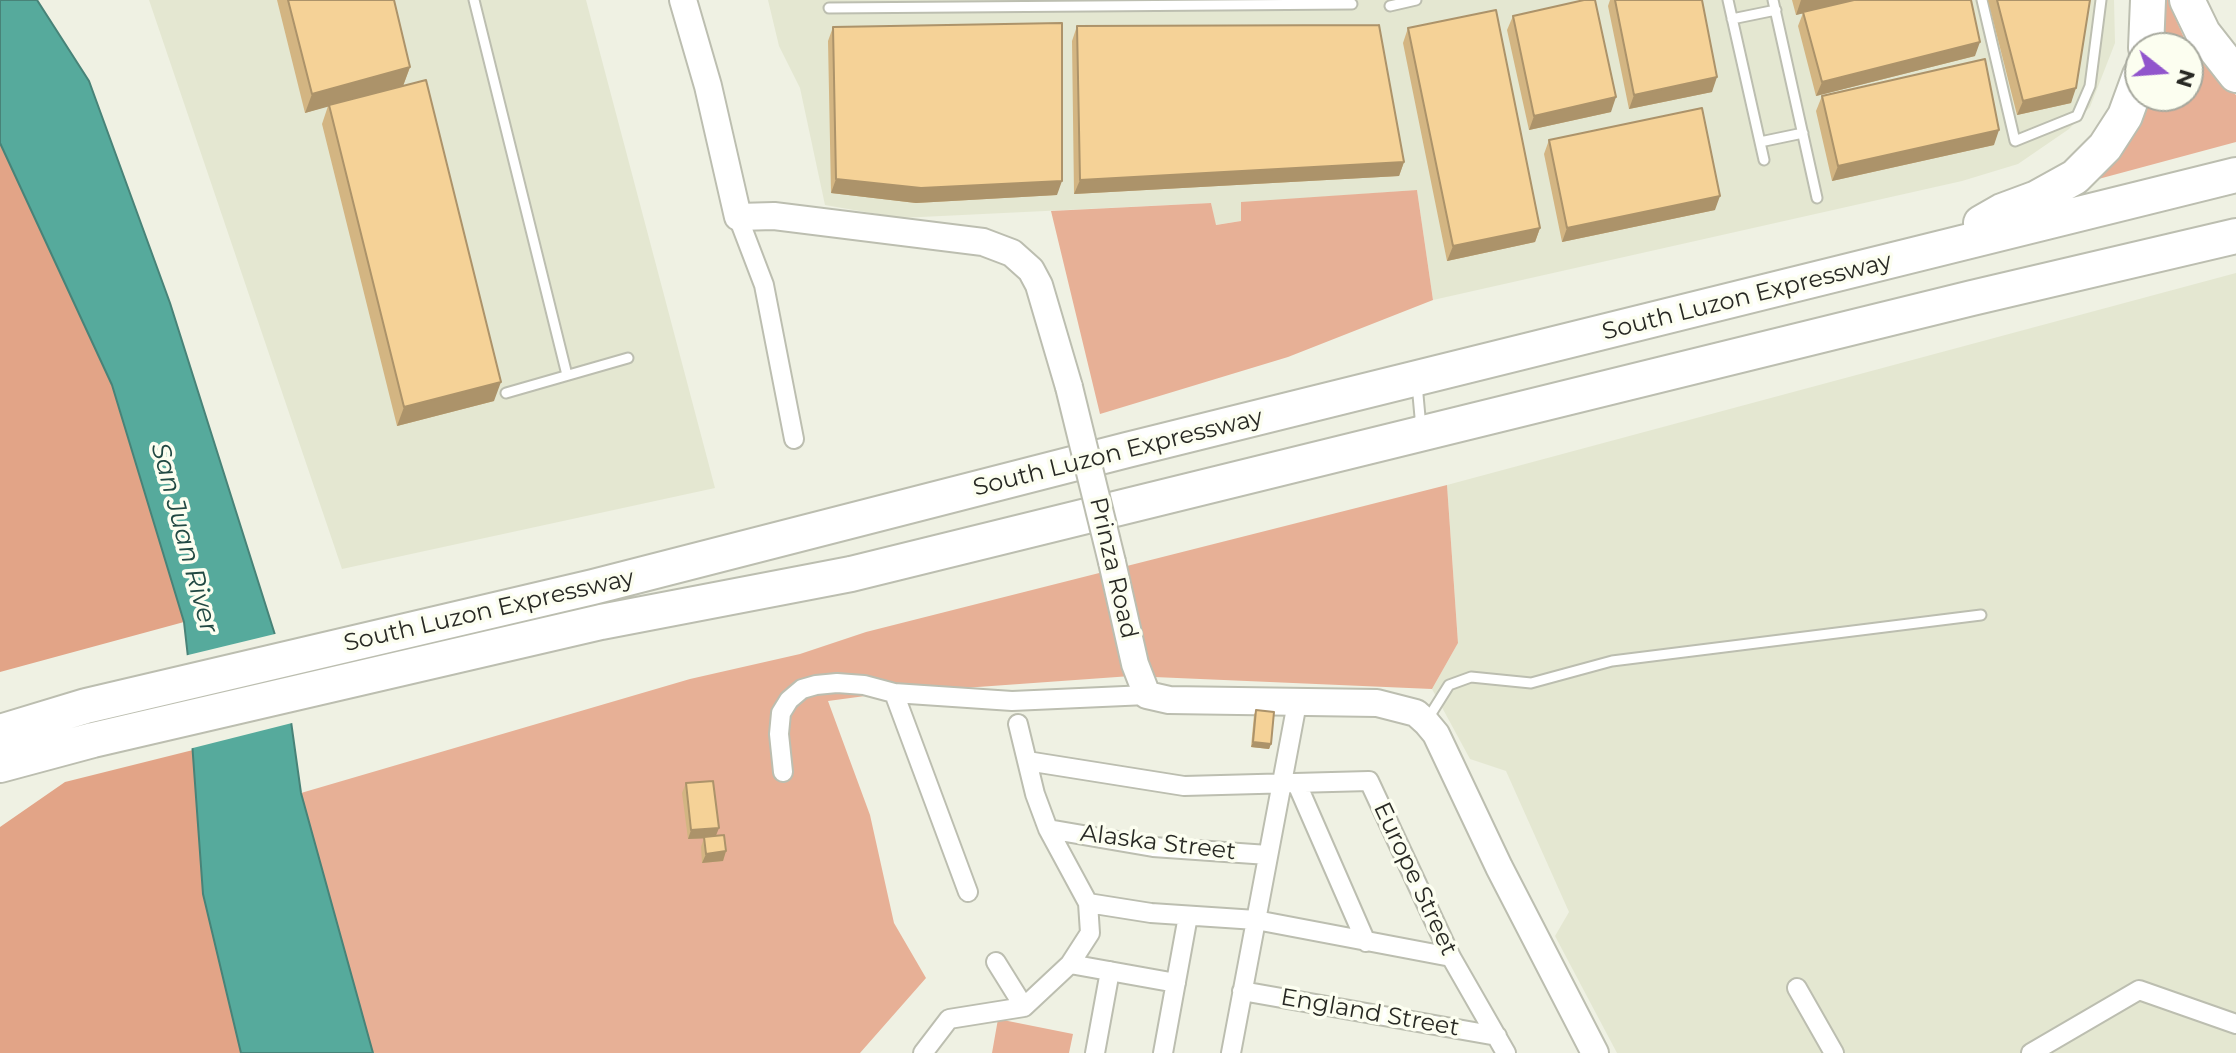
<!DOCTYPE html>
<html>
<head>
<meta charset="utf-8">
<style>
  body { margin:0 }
  #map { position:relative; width:2236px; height:1053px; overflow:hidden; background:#eff1e3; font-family:Montserrat,sans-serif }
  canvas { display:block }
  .north { position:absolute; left:2124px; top:32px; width:80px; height:80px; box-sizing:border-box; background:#fcfef0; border:2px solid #a7a99e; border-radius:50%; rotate:107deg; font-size:22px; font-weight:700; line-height:32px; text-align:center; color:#282924 }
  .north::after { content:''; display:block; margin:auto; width:28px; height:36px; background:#9155cc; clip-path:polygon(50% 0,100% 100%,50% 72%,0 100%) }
</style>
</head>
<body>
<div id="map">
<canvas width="2236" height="1053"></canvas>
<div class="north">N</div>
</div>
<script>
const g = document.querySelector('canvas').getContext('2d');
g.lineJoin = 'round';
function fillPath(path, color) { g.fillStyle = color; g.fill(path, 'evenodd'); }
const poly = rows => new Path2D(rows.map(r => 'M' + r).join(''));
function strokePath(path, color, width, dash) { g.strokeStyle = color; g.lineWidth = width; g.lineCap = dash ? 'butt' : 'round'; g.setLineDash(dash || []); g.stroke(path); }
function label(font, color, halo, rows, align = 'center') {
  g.font = font + ' Montserrat,sans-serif'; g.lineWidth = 7; g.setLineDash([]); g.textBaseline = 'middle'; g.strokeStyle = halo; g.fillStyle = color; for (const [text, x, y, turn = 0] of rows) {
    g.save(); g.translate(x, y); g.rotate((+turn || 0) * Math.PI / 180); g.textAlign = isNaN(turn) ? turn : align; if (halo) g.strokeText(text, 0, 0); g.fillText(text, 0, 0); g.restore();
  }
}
const built = poly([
  [149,0,586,0,715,488,342,569],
  [768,0,2114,0,2115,43,2090,107,2069,129,2018,164,1962,181,1433,300,1417,190,1241,203,1241,221,1215,225,1211,203,900,218,825,205,800,88,779,46],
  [2236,273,2236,1053,1617,1053,1555,936,1569,912,1506,771,1470,759,1432,689,1458,643,1447,485]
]);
const green = poly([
  [2160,0,2170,0,2174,15,2185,40,2206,67,2236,95,2236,142,2091,181,2130,141,2144,96,2188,96,2188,48,2156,48],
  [1417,190,1433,300,1288,357,1100,414,1051,211,1211,203,1216,225,1241,221,1241,202],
  [1447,485,1458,643,1432,689,1131,676,880,694,828,701,870,815,894,923,926,978,860,1053,373,1053,301,793,690,679,800,654,866,632],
  [998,1019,1073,1034,1069,1053,992,1053]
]);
const forest = poly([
  [0,143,112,385,184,622,0,672],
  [193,750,203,894,241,1053,0,1053,0,827,65,782]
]);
const water = poly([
  [0,0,37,0,89,81,170,303,282,657,301,793,373,1053,241,1053,203,894,191,728,191,684,184,622,112,385,0,143,0,0]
]);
const pier = poly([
  [279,633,286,656,296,722,189,749,184,656]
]);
const service = poly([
  [474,0,567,375],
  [1728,0,1764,160],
  [1773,0,1817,198],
  [1982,0,2015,141,2077,116,2090,86,2101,0],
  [1390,6,1416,0],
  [829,8,1352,4],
  [1732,19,1776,10],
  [1760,142,1803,133],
  [1417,384,1420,417,1418,429],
  [506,393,628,358],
  [1427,720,1449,685,1471,677,1531,683,1612,661,1981,615]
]);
const minor = poly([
  [738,217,764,285,794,439],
  [894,693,968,892],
  [1027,761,1184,786,1369,781,1451,957,1506,1053],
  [783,772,779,734,781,713,789,700,802,689,816,685,837,683,864,685,894,693,1012,701,1147,695],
  [1297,784,1366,942],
  [1048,829,1153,847,1268,855],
  [1088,903,1151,913,1256,920,1451,957],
  [996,962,1024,1007],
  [1070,964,1176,983],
  [1797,988,1834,1053],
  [1242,991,1497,1036],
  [923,1053,949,1019,1024,1007,1070,964,1090,933,1088,903,1048,829,1035,794,1018,724],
  [1095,1053,1110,971],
  [1163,1053,1188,916],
  [1231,1053,1297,703],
  [2031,1053,2139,990,2236,1024]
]);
const secondary = poly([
  [683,0,708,86,738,217,774,216,983,242,1012,253,1031,270,1039,285,1069,387],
  [1112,562,1135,664,1147,695,1169,700,1377,703,1416,713,1426,722,1436,734,1499,867,1595,1053]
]);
const motorway = poly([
  [2187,0,2203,33,2236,75],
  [2146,48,2148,0],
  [1981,223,2002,211,2037,198,2075,177,2105,147,2125,116,2140,75],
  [0,732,86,706,593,587,1127,450,2236,175],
  [0,765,93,740,601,622,851,574,1972,298,2236,236]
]);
const secondaryBridge = poly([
  [1069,387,1112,562]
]);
const wall = poly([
  [277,0,394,0,410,67,403,86,494,401,397,426,322,124,328,106,305,113],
  [1610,0,1702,0,1712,92,1629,109,1608,6],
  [1792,0,1971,0,1975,56,1816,96,1798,26,1803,13,1796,15],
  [1988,0,2090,0,2071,103,2017,115],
  [1513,16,1611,112,1529,130,1507,30],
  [1077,26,1404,162,1399,176,1074,194,1072,41],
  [833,27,1057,195,916,203,831,193,828,41],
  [1408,28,1540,228,1535,242,1447,261,1403,43],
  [1822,96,1994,145,1832,181,1816,111],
  [1549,140,1715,210,1562,242,1544,154],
  [1256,710,1271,744,1269,749,1251,747,1254,715],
  [686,783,716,836,726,851,723,861,702,863,701,847,704,838,688,839,682,793]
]);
const shadedWall = poly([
  [1801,0,1861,0,1796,15],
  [1980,42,1975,56,1816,96,1822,82],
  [410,67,403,86,305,113,312,94],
  [1717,77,1712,92,1629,109,1634,95],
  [2076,88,2071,103,2017,115,2023,101],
  [1616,97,1611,112,1529,130,1534,116],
  [1999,130,1994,145,1832,181,1838,166],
  [1404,162,1399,176,1074,194,1080,180],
  [836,179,1062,181,1057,195,916,203,831,193],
  [1720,196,1715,210,1562,242,1567,228],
  [1540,228,1535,242,1447,261,1453,246],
  [501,382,494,401,397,426,404,407],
  [1253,742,1271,744,1269,749,1251,747],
  [719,828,715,838,688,839,691,830],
  [726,851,723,861,702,863,706,854]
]);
const building = poly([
  [288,0,394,0,410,67,312,94,288,0],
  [1584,0,1595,0,1616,97,1534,116,1513,16,1584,0],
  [1615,0,1702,0,1717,77,1634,95,1615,0],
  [1854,0,1971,0,1980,42,1822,82,1803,12,1854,0],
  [1997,0,2090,0,2076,88,2023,101,1997,0],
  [1496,10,1540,228,1453,246,1408,28,1496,10],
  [1062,23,1062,181,921,188,836,179,833,27,1062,23],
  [1379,25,1404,162,1080,180,1077,26,1379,25],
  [1985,59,1999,130,1838,166,1822,96,1985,59],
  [426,80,501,382,404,407,329,105,426,80],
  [1702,108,1720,196,1567,228,1549,140,1702,108],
  [1256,710,1274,712,1271,744,1253,742,1256,710],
  [713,781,719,828,691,830,686,783,713,781],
  [724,835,726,851,706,854,704,837,724,835]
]);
const streetNames = [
  ["South Luzon Expressway",1747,297,-14],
  ["South Luzon Expressway",1118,453,-14],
  ["Prinza Road",1113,568,77],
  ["South Luzon Expressway",489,611,-13],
  ["Alaska Street",1158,843,7],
  ["Europe Street",1415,879,65],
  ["England Street",1370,1013,10]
];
const waterNames = [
  ["San Juan River",184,538,75]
];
fillPath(built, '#e4e7d1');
fillPath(green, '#e7b096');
fillPath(forest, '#e2a487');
fillPath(water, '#56aa9c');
strokePath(water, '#488378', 2);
fillPath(pier, '#eff1e3');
strokePath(service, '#bcbeb0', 13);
strokePath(minor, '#bcbeb0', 22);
strokePath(secondary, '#bcbeb0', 30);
strokePath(motorway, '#bcbeb0', 38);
strokePath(service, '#fff', 9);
strokePath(minor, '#fff', 18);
strokePath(secondary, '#fff', 26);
strokePath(motorway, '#fff', 34);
strokePath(secondaryBridge, '#bcbeb0', 30, []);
strokePath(secondaryBridge, '#fff', 26);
fillPath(wall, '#d3b582');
fillPath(shadedWall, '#ac936a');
fillPath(building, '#f5d297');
strokePath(building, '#ac936a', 2);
label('24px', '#282924', '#fcfef0', streetNames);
label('italic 26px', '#214842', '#fcfef0', waterNames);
</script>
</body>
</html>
